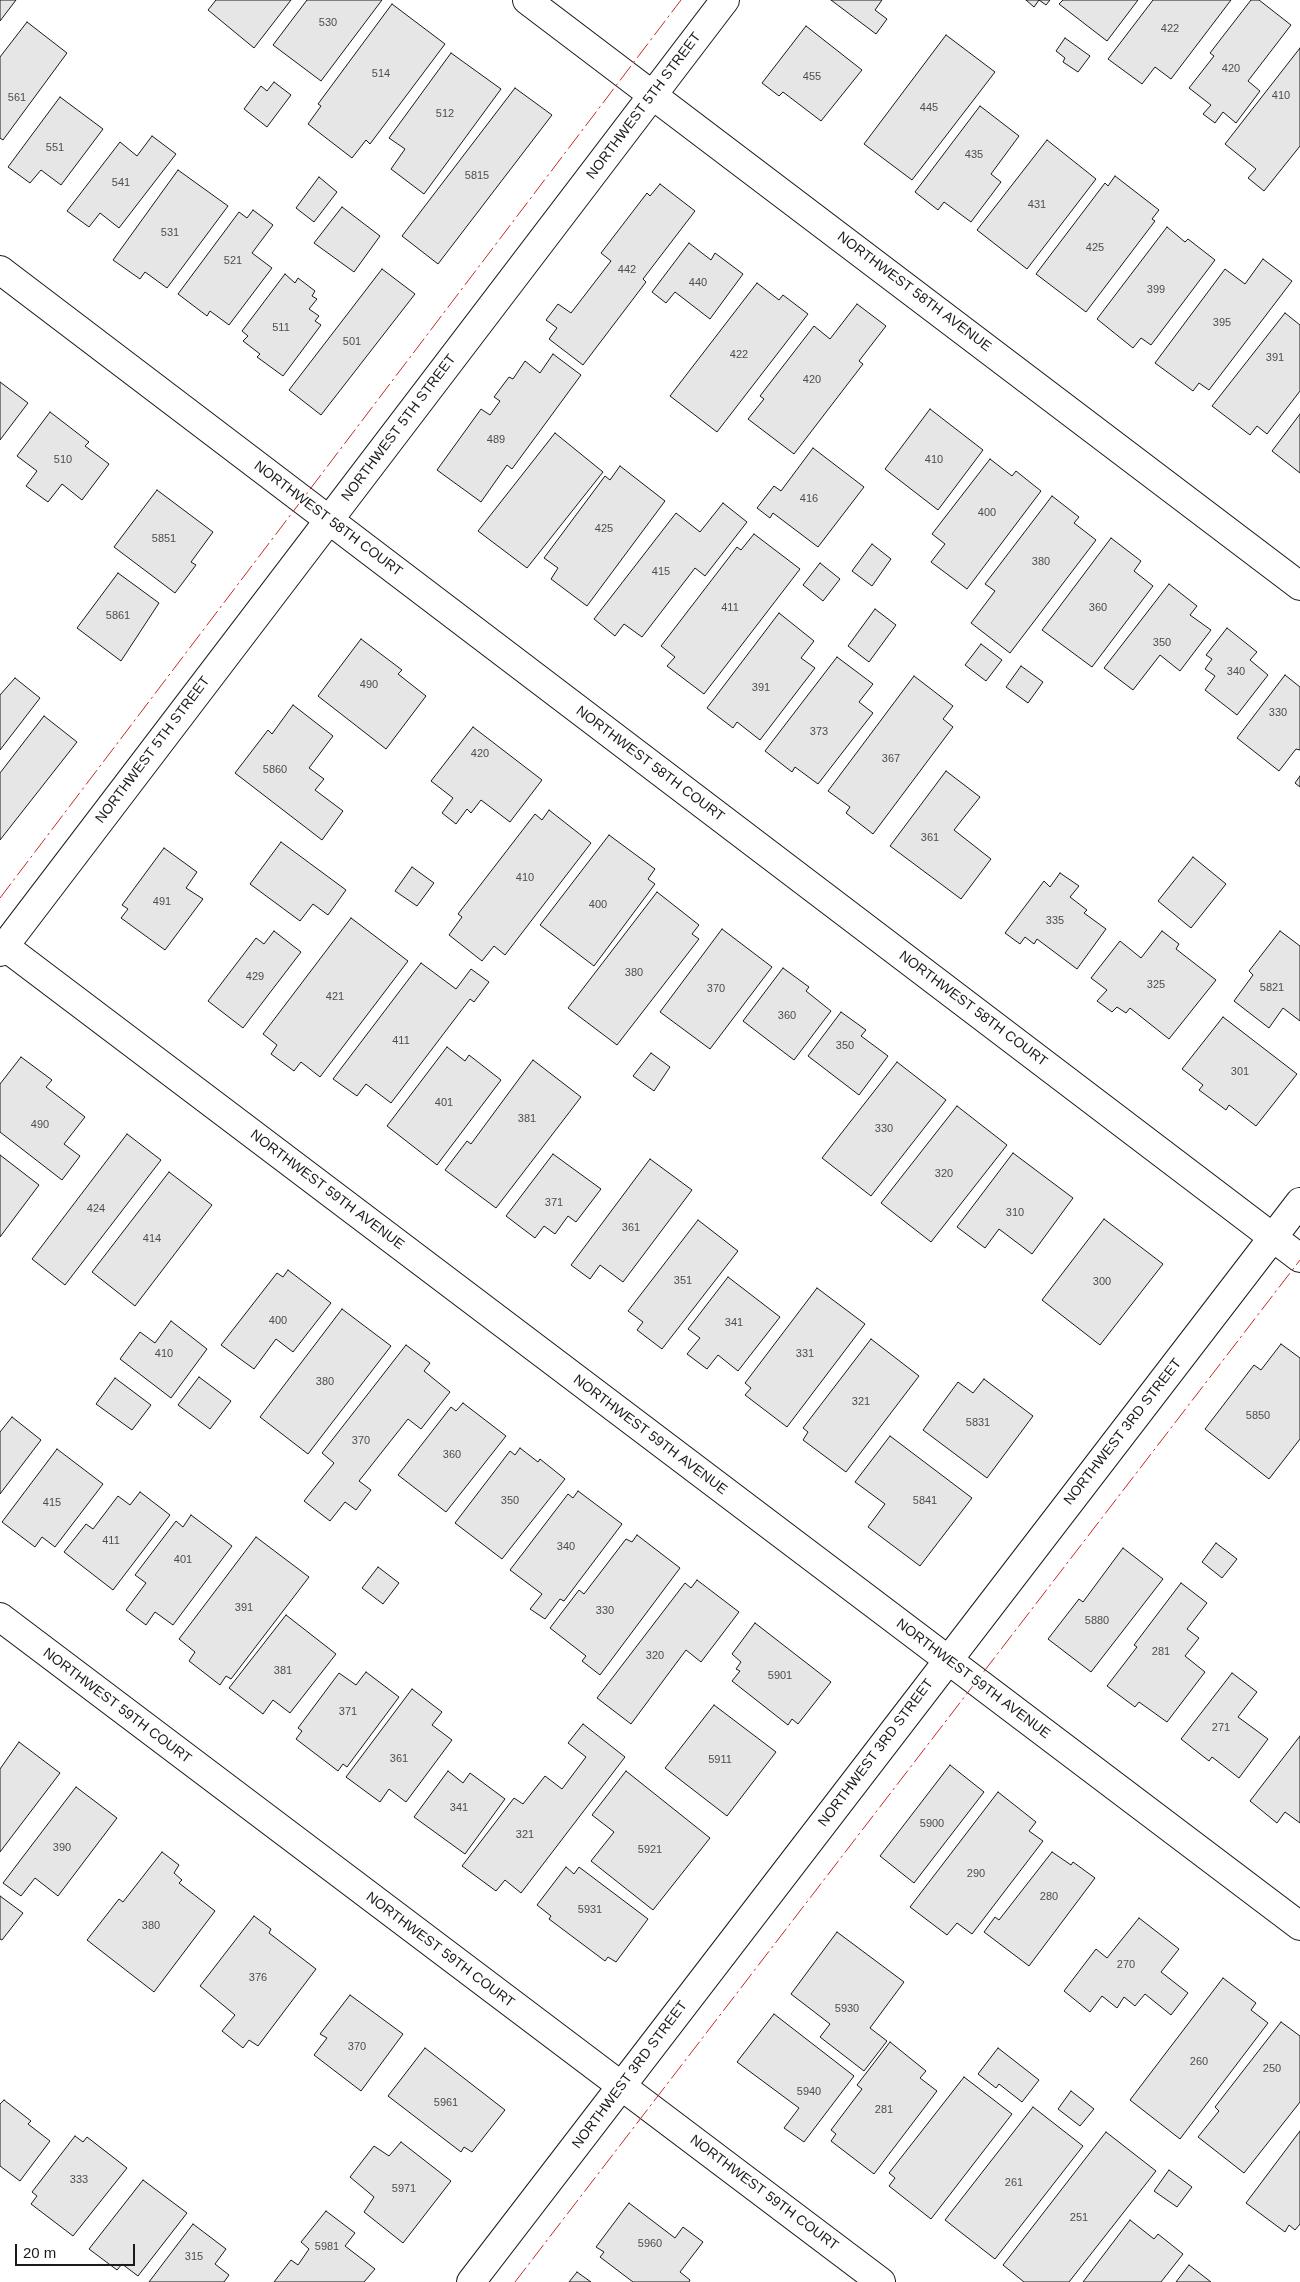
<!DOCTYPE html>
<html>
<head>
<meta charset="utf-8">
<style>
  body { margin:0 }
  #map { position:relative; width:1300px; height:2282px; overflow:hidden; background:#fff; font-family:Helvetica,sans-serif }
  canvas { display:block }
  .scale { position:absolute; left:15px; top:2244px; width:120px; height:22px; box-sizing:border-box; border:2px solid #1a1a1a; border-top:0; padding-left:6px; font-size:15px; line-height:18px; white-space:nowrap; color:#1a1a1a; -webkit-text-stroke:4px #fff; paint-order:stroke }
</style>
</head>
<body>
<div id="map">
<canvas width="1300" height="2282"></canvas>
<div class="scale">20 m</div>
</div>
<script>
const g = document.querySelector('canvas').getContext('2d');
g.lineJoin = 'round';
function fillPath(path, color) { g.fillStyle = color; g.fill(path, 'evenodd'); }
const poly = rows => new Path2D(rows.map(r => 'M' + r).join(''));
function strokePath(path, color, width, dash) { g.strokeStyle = color; g.lineWidth = width; g.lineCap = dash ? 'butt' : 'round'; g.setLineDash(dash || []); g.stroke(path); }
function label(font, color, halo, rows, align = 'center') {
  g.font = font + ' Helvetica,sans-serif'; g.lineWidth = 4; g.setLineDash([]); g.textBaseline = 'middle'; g.strokeStyle = halo; g.fillStyle = color; for (const [text, x, y, turn = 0] of rows) {
    g.save(); g.translate(x, y); g.rotate((+turn || 0) * Math.PI / 180); g.textAlign = isNaN(turn) ? turn : align; if (halo) g.strokeText(text, 0, 0); g.fillText(text, 0, 0); g.restore();
  }
}
const building = poly([
  [0,0,16,0,0,21,0,0],
  [216,0,291,0,254,48,208,10,216,0],
  [307,0,382,0,321,81,273,45,307,0],
  [831,0,882,0,875,10,887,19,876,34,831,0],
  [1026,0,1050,0,1046,5,1039,0,1034,7,1026,0],
  [1063,0,1138,0,1107,41,1059,4,1063,0],
  [1153,0,1231,0,1171,79,1155,67,1142,84,1108,59,1153,0],
  [1251,0,1259,0,1291,25,1248,81,1260,91,1236,123,1223,112,1215,123,1203,114,1211,105,1189,88,1214,56,1210,53,1251,0],
  [392,4,445,44,370,144,366,140,352,158,308,124,321,106,318,104,392,4],
  [27,22,67,53,3,140,0,138,0,57,27,22],
  [806,26,862,70,821,121,783,92,779,96,762,83,806,26],
  [946,35,995,72,912,180,864,144,946,35],
  [1065,38,1090,56,1078,72,1063,62,1065,58,1056,51,1065,38],
  [1300,48,1300,146,1264,191,1248,178,1256,169,1225,144,1300,48],
  [451,53,501,89,424,194,391,169,405,149,389,138,451,53],
  [274,82,291,95,267,127,244,109,261,86,267,91,274,82],
  [515,88,552,115,438,264,402,236,515,88],
  [60,97,103,129,61,185,41,170,30,183,8,167,60,97],
  [980,106,1019,136,991,174,1001,182,971,222,944,202,938,210,915,192,980,106],
  [152,136,176,154,119,228,100,213,89,227,67,211,120,142,137,156,152,136],
  [1047,140,1096,179,1027,269,977,230,1047,140],
  [178,170,228,206,167,288,145,272,140,279,113,260,178,170],
  [1115,176,1159,210,1152,219,1155,221,1086,312,1036,274,1105,183,1108,186,1115,176],
  [319,177,337,192,314,222,296,208,319,177],
  [660,184,695,211,643,279,646,282,583,365,549,339,557,328,546,320,558,304,571,313,611,261,601,253,647,193,650,196,660,184],
  [342,207,380,236,354,272,314,243,342,207],
  [253,210,273,225,252,253,272,268,229,325,210,311,207,316,178,294,239,212,247,218,253,210],
  [1167,227,1185,242,1188,239,1215,260,1151,345,1141,338,1133,348,1097,319,1167,227],
  [689,243,711,260,715,253,743,274,710,319,675,292,666,303,652,292,689,243],
  [1263,259,1292,281,1209,390,1199,383,1193,391,1155,363,1225,269,1245,284,1263,259],
  [382,269,415,294,321,415,289,390,382,269],
  [285,274,295,283,298,278,315,291,312,296,317,299,309,309,319,316,315,321,321,325,283,376,257,357,260,354,243,341,248,336,242,331,285,274],
  [757,283,779,300,783,295,808,314,717,432,670,396,757,283],
  [857,304,886,326,859,361,863,364,794,454,748,419,764,399,760,396,814,326,830,339,857,304],
  [1285,313,1300,325,1300,391,1267,434,1257,426,1250,435,1212,406,1285,313],
  [553,354,581,375,512,469,507,465,481,502,437,470,481,409,490,415,500,401,494,397,509,377,513,379,525,361,540,373,553,354],
  [0,382,28,403,0,440,0,382],
  [930,409,983,450,938,510,885,469,930,409],
  [50,412,89,442,85,446,109,464,82,500,62,484,48,502,26,486,37,471,17,456,50,412],
  [1300,414,1300,473,1272,451,1300,414],
  [555,433,603,472,527,568,478,531,555,433],
  [813,448,864,487,818,547,773,513,770,518,757,508,774,486,781,491,813,448],
  [990,459,1012,476,1016,471,1041,491,967,589,931,562,945,544,932,534,990,459],
  [620,466,665,501,587,606,551,579,558,568,544,558,605,476,610,480,620,466],
  [157,490,213,532,191,562,196,565,175,593,114,547,157,490],
  [1052,496,1079,517,1074,523,1096,540,1010,653,971,623,995,591,985,584,1052,496],
  [723,503,747,522,705,576,695,568,642,637,624,624,615,636,594,619,676,513,700,532,723,503],
  [754,534,800,569,704,694,667,666,675,657,661,646,737,547,741,550,754,534],
  [1111,538,1141,561,1134,571,1153,586,1092,667,1042,630,1111,538],
  [872,544,891,559,872,586,852,571,872,544],
  [820,563,840,579,823,601,803,585,820,563],
  [118,573,159,603,121,661,77,628,118,573],
  [1169,584,1197,606,1190,615,1211,630,1180,671,1160,655,1133,690,1104,668,1169,584],
  [875,609,896,625,869,662,848,646,875,609],
  [779,613,814,641,801,658,815,668,760,740,737,722,733,728,707,708,779,613],
  [1227,628,1257,652,1250,660,1268,675,1237,715,1205,690,1215,676,1205,669,1212,659,1206,655,1227,628],
  [361,639,402,670,398,674,426,696,386,749,318,696,361,639],
  [981,644,1002,660,986,681,965,665,981,644],
  [837,657,873,684,859,702,873,713,818,784,795,767,792,772,765,751,837,657],
  [1021,666,1043,682,1028,703,1006,687,1021,666],
  [1285,675,1300,687,1300,750,1296,749,1279,771,1237,738,1285,675],
  [914,676,953,706,943,719,953,727,873,834,846,813,850,807,828,791,914,676],
  [15,678,40,698,0,750,0,695,15,678],
  [293,705,333,736,309,768,324,779,315,790,343,811,322,840,235,773,268,730,272,734,293,705],
  [44,716,77,742,0,840,0,773,44,716],
  [473,727,542,780,510,822,481,800,471,813,467,809,456,824,442,813,453,798,431,781,473,727],
  [946,771,980,797,954,830,991,859,961,899,890,846,946,771],
  [1300,776,1300,787,1295,783,1300,776],
  [549,810,591,843,505,955,494,946,482,961,449,935,462,917,458,914,535,814,542,820,549,810],
  [609,835,655,869,648,879,655,884,594,966,540,925,609,835],
  [281,842,346,890,328,915,313,904,300,921,250,884,281,842],
  [164,848,197,872,186,888,203,899,165,950,121,918,128,909,122,905,164,848],
  [1193,857,1226,884,1191,928,1158,901,1193,857],
  [412,867,434,883,417,906,395,891,412,867],
  [1060,873,1079,886,1070,897,1087,910,1084,913,1106,929,1077,969,1037,939,1034,944,1025,937,1020,944,1005,933,1044,881,1050,887,1060,873],
  [657,892,699,925,692,934,699,939,617,1045,568,1008,657,892],
  [351,918,408,961,320,1077,301,1062,294,1071,271,1054,277,1045,263,1034,351,918],
  [722,929,772,967,710,1049,660,1012,722,929],
  [274,931,301,952,243,1028,208,1001,256,938,264,944,274,931],
  [1162,931,1179,944,1176,949,1216,980,1169,1039,1130,1008,1126,1013,1117,1007,1112,1012,1097,1001,1107,990,1091,978,1120,941,1141,958,1162,931],
  [1280,931,1300,946,1300,1021,1283,1008,1269,1028,1234,1001,1253,975,1249,971,1280,931],
  [421,963,456,989,471,969,489,982,474,1002,470,999,391,1103,366,1084,357,1096,333,1079,421,963],
  [783,968,809,987,806,991,831,1011,794,1060,743,1021,783,968],
  [841,1012,866,1030,861,1036,888,1056,859,1095,808,1056,841,1012],
  [1223,1017,1297,1074,1256,1126,1229,1105,1226,1110,1199,1090,1203,1085,1182,1069,1223,1017],
  [447,1047,465,1061,469,1055,501,1080,437,1165,387,1126,447,1047],
  [651,1053,670,1067,654,1091,633,1076,651,1053],
  [21,1057,52,1080,46,1087,85,1117,64,1144,80,1156,62,1180,0,1132,0,1084,21,1057],
  [533,1060,581,1097,496,1208,445,1170,467,1141,471,1144,533,1060],
  [897,1062,946,1100,871,1196,822,1158,897,1062],
  [957,1106,1007,1145,931,1242,881,1203,957,1106],
  [127,1134,161,1160,65,1285,32,1259,127,1134],
  [1013,1153,1073,1198,1032,1254,999,1229,985,1248,957,1227,1013,1153],
  [553,1154,601,1189,576,1222,568,1216,555,1234,544,1226,535,1238,506,1216,553,1154],
  [0,1155,39,1185,0,1237,0,1155],
  [650,1159,692,1190,623,1282,600,1265,590,1279,571,1265,650,1159],
  [169,1172,212,1205,135,1306,92,1272,169,1172],
  [1104,1219,1163,1264,1100,1345,1042,1300,1104,1219],
  [698,1220,738,1251,662,1349,637,1330,643,1322,628,1311,698,1220],
  [288,1270,331,1303,293,1352,276,1339,254,1369,221,1345,277,1273,283,1277,288,1270],
  [728,1277,780,1317,738,1371,718,1355,707,1369,687,1354,700,1338,688,1329,728,1277],
  [817,1288,865,1324,787,1427,745,1395,751,1388,745,1383,817,1288],
  [342,1309,391,1346,308,1454,260,1417,342,1309],
  [171,1321,207,1349,171,1398,120,1359,140,1332,155,1343,171,1321],
  [871,1339,919,1376,846,1472,803,1440,808,1432,803,1428,871,1339],
  [1281,1344,1300,1358,1300,1439,1269,1479,1205,1429,1254,1365,1261,1370,1281,1344],
  [406,1345,430,1363,424,1371,450,1392,421,1429,408,1419,359,1481,371,1490,356,1510,345,1502,330,1521,304,1501,334,1463,322,1453,406,1345],
  [199,1377,231,1401,210,1429,178,1405,199,1377],
  [115,1378,151,1405,132,1430,96,1404,115,1378],
  [984,1379,1033,1416,987,1478,923,1430,958,1382,973,1393,984,1379],
  [463,1403,506,1436,446,1512,398,1475,451,1407,456,1411,463,1403],
  [12,1417,41,1440,0,1494,0,1432,12,1417],
  [890,1436,972,1498,920,1566,868,1527,885,1504,855,1482,890,1436],
  [520,1448,538,1462,540,1459,565,1479,502,1559,455,1523,510,1451,515,1455,520,1448],
  [57,1449,103,1484,55,1547,42,1537,35,1547,2,1522,57,1449],
  [578,1491,622,1524,564,1601,560,1599,545,1619,530,1609,542,1594,510,1570,568,1494,573,1498,578,1491],
  [140,1492,170,1515,113,1590,64,1552,86,1524,93,1529,118,1496,130,1505,140,1492],
  [191,1515,232,1546,173,1625,155,1612,146,1625,126,1610,146,1583,135,1575,176,1521,183,1527,191,1515],
  [637,1535,680,1568,600,1675,582,1661,586,1656,550,1628,579,1590,584,1594,626,1539,632,1542,637,1535],
  [256,1537,309,1577,231,1679,226,1676,220,1685,189,1661,195,1652,179,1639,256,1537],
  [1216,1543,1237,1559,1222,1578,1202,1562,1216,1543],
  [1123,1548,1163,1579,1091,1672,1048,1639,1079,1599,1083,1602,1123,1548],
  [378,1567,399,1583,383,1604,362,1588,378,1567],
  [697,1580,739,1612,701,1662,686,1650,631,1724,597,1698,685,1583,691,1588,697,1580],
  [1181,1583,1207,1603,1187,1629,1199,1638,1185,1656,1205,1672,1167,1722,1139,1702,1135,1707,1107,1686,1137,1647,1134,1645,1181,1583],
  [286,1615,336,1654,290,1713,273,1700,263,1714,229,1688,286,1615],
  [755,1623,831,1682,798,1724,792,1719,788,1725,732,1681,740,1671,736,1669,741,1662,732,1654,755,1623],
  [366,1672,399,1697,347,1767,343,1764,338,1771,296,1739,302,1731,298,1728,339,1673,356,1685,366,1672],
  [1232,1673,1257,1692,1238,1717,1268,1739,1239,1778,1212,1757,1209,1761,1181,1739,1232,1673],
  [412,1689,442,1712,432,1725,452,1740,406,1802,389,1789,380,1802,346,1777,412,1689],
  [714,1705,776,1752,727,1816,665,1768,714,1705],
  [583,1724,625,1757,521,1893,505,1880,496,1891,462,1866,514,1798,523,1804,545,1776,562,1789,586,1757,568,1743,583,1724],
  [1300,1736,1300,1823,1285,1812,1277,1823,1250,1801,1300,1736],
  [19,1742,60,1773,0,1852,0,1769,19,1742],
  [950,1765,984,1792,914,1883,880,1856,950,1765],
  [448,1771,463,1783,470,1773,505,1799,465,1854,414,1817,448,1771],
  [626,1771,710,1838,653,1910,591,1861,614,1832,592,1815,626,1771],
  [76,1787,117,1818,58,1896,35,1878,21,1896,3,1883,76,1787],
  [998,1792,1036,1822,1029,1831,1043,1841,972,1934,957,1923,947,1935,910,1907,998,1792],
  [162,1852,179,1865,174,1873,182,1880,179,1883,215,1911,154,1992,87,1940,119,1899,123,1902,162,1852],
  [1052,1852,1071,1865,1073,1862,1095,1878,1029,1966,984,1932,995,1917,999,1920,1052,1852],
  [566,1867,574,1874,579,1867,648,1919,616,1962,608,1957,605,1961,549,1919,551,1916,537,1905,566,1867],
  [0,1896,23,1913,2,1940,0,1939,0,1896],
  [254,1916,271,1929,269,1933,316,1969,258,2046,249,2040,243,2048,222,2031,235,2015,200,1986,254,1916],
  [1139,1918,1179,1949,1161,1972,1188,1993,1171,2015,1145,1994,1135,2006,1124,1997,1117,2008,1102,1996,1090,2012,1064,1991,1096,1949,1107,1958,1139,1918],
  [837,1932,904,1982,870,2028,887,2041,864,2071,820,2037,830,2024,791,1994,837,1932],
  [1223,1978,1256,2003,1251,2010,1268,2023,1180,2139,1130,2100,1223,1978],
  [350,1995,403,2034,361,2091,314,2055,327,2038,320,2034,350,1995],
  [774,2014,854,2076,804,2142,784,2128,799,2108,737,2062,774,2014],
  [1281,2022,1300,2036,1300,2102,1244,2173,1198,2137,1219,2111,1215,2107,1281,2022],
  [890,2042,926,2071,920,2078,937,2091,874,2174,831,2141,836,2134,831,2130,862,2089,857,2085,890,2042],
  [425,2048,505,2110,472,2152,464,2147,461,2152,388,2096,425,2048],
  [998,2048,1039,2080,1022,2102,999,2084,996,2088,978,2074,998,2048],
  [964,2077,1012,2114,931,2219,889,2186,895,2178,889,2173,964,2077],
  [1071,2091,1094,2109,1080,2126,1058,2109,1071,2091],
  [4,2100,31,2121,28,2124,50,2141,20,2181,0,2166,0,2104,4,2100],
  [1033,2107,1083,2146,995,2259,945,2220,1033,2107],
  [1300,2131,1300,2224,1295,2230,1289,2225,1285,2232,1246,2203,1300,2131],
  [1106,2132,1156,2171,1069,2282,1024,2282,1003,2265,1106,2132],
  [75,2136,83,2142,87,2137,127,2168,73,2236,31,2204,37,2196,32,2192,75,2136],
  [401,2142,451,2181,403,2243,364,2212,374,2197,350,2177,374,2146,389,2156,401,2142],
  [1169,2170,1192,2187,1177,2207,1154,2191,1169,2170],
  [143,2180,187,2213,138,2276,122,2264,117,2270,89,2249,143,2180],
  [629,2203,675,2238,683,2227,703,2242,680,2272,690,2280,689,2282,633,2282,600,2257,604,2252,596,2247,629,2203],
  [326,2211,355,2233,345,2246,375,2269,364,2282,274,2282,291,2260,298,2265,309,2249,301,2242,326,2211],
  [1130,2220,1154,2239,1158,2234,1183,2254,1161,2282,1083,2282,1130,2220],
  [193,2224,226,2249,215,2264,229,2275,224,2282,149,2282,193,2224],
  [1189,2265,1211,2282,1176,2282,1189,2265],
  [577,2272,591,2282,569,2282,577,2272]
]);
const minor = poly([
  [527,0,1300,586],
  [0,270,1300,1258],
  [0,943,1300,1926],
  [0,952,725,0],
  [0,1617,881,2282],
  [471,2282,1300,1202]
]);
const power = poly([
  [0,898,681,0],
  [515,2282,1300,1260]
]);
const numberNames = [
  ["530",328,23],
  ["422",1170,29],
  ["420",1231,69],
  ["514",381,74],
  ["455",812,77],
  ["410",1281,96],
  ["561",17,98],
  ["445",929,108],
  ["512",445,114],
  ["551",55,148],
  ["435",974,155],
  ["5815",477,176],
  ["541",121,183],
  ["431",1037,205],
  ["531",170,233],
  ["425",1095,248],
  ["521",233,261],
  ["442",627,270],
  ["440",698,283],
  ["399",1156,290],
  ["395",1222,323],
  ["511",281,328],
  ["501",352,342],
  ["422",739,355],
  ["391",1275,358],
  ["420",812,380],
  ["489",496,440],
  ["510",63,460],
  ["410",934,460],
  ["416",809,499],
  ["400",987,513],
  ["425",604,529],
  ["5851",164,539],
  ["380",1041,562],
  ["415",661,572],
  ["411",730,608],
  ["360",1098,608],
  ["5861",118,616],
  ["350",1162,643],
  ["340",1236,672],
  ["490",369,685],
  ["391",761,688],
  ["330",1278,713],
  ["373",819,732],
  ["420",480,754],
  ["367",891,759],
  ["5860",275,770],
  ["361",930,838],
  ["410",525,878],
  ["491",162,902],
  ["400",598,905],
  ["335",1055,921],
  ["380",634,973],
  ["429",255,977],
  ["325",1156,985],
  ["5821",1272,988],
  ["370",716,989],
  ["421",335,997],
  ["360",787,1016],
  ["411",401,1041],
  ["350",845,1046],
  ["301",1240,1072],
  ["401",444,1103],
  ["381",527,1119],
  ["490",40,1125],
  ["330",884,1129],
  ["320",944,1174],
  ["371",554,1203],
  ["424",96,1209],
  ["310",1015,1213],
  ["361",631,1228],
  ["414",152,1239],
  ["351",683,1281],
  ["300",1102,1282],
  ["400",278,1321],
  ["341",734,1323],
  ["410",164,1354],
  ["331",805,1354],
  ["380",325,1382],
  ["321",861,1402],
  ["5850",1258,1416],
  ["5831",978,1423],
  ["370",361,1441],
  ["360",452,1455],
  ["350",510,1501],
  ["5841",925,1501],
  ["415",52,1503],
  ["411",111,1541],
  ["340",566,1547],
  ["401",183,1560],
  ["391",244,1608],
  ["330",605,1611],
  ["5880",1097,1621],
  ["281",1161,1652],
  ["320",655,1656],
  ["381",283,1671],
  ["5901",780,1676],
  ["371",348,1712],
  ["271",1221,1728],
  ["361",399,1759],
  ["5911",720,1760],
  ["341",459,1808],
  ["5900",932,1824],
  ["321",525,1835],
  ["390",62,1848],
  ["5921",650,1850],
  ["290",976,1874],
  ["280",1049,1897],
  ["5931",590,1910],
  ["380",151,1926],
  ["270",1126,1965],
  ["376",258,1978],
  ["5930",847,2009],
  ["370",357,2047],
  ["260",1199,2062],
  ["250",1272,2069],
  ["5940",809,2092],
  ["5961",446,2103],
  ["281",884,2110],
  ["333",79,2180],
  ["261",1014,2183],
  ["5971",404,2189],
  ["251",1079,2218],
  ["5960",650,2244],
  ["5981",327,2247],
  ["315",194,2257]
];
const streetNames = [
  ["NORTHWEST 5TH STREET",644,106,-53],
  ["NORTHWEST 58TH AVENUE",914,292,37],
  ["NORTHWEST 5TH STREET",399,428,-53],
  ["NORTHWEST 58TH COURT",328,519,37],
  ["NORTHWEST 5TH STREET",153,750,-53],
  ["NORTHWEST 58TH COURT",650,764,37],
  ["NORTHWEST 58TH COURT",973,1009,37],
  ["NORTHWEST 59TH AVENUE",327,1190,37],
  ["NORTHWEST 3RD STREET",1123,1432,-52],
  ["NORTHWEST 59TH AVENUE",650,1435,37],
  ["NORTHWEST 59TH AVENUE",973,1679,37],
  ["NORTHWEST 59TH COURT",117,1706,37],
  ["NORTHWEST 3RD STREET",876,1753,-53],
  ["NORTHWEST 59TH COURT",440,1950,37],
  ["NORTHWEST 3RD STREET",630,2075,-53],
  ["NORTHWEST 59TH COURT",764,2193,37]
];
fillPath(building, '#e6e6e6');
strokePath(building, '#1a1a1a', 1);
strokePath(minor, '#1a1a1a', 30);
strokePath(minor, '#fff', 28);
strokePath(power, '#c62828', 1, [18, 4, 2.5, 4]);
label('11px', '#4d4d4d', null, numberNames);
label('14px', '#1a1a1a', '#fff', streetNames);
</script>
</body>
</html>
